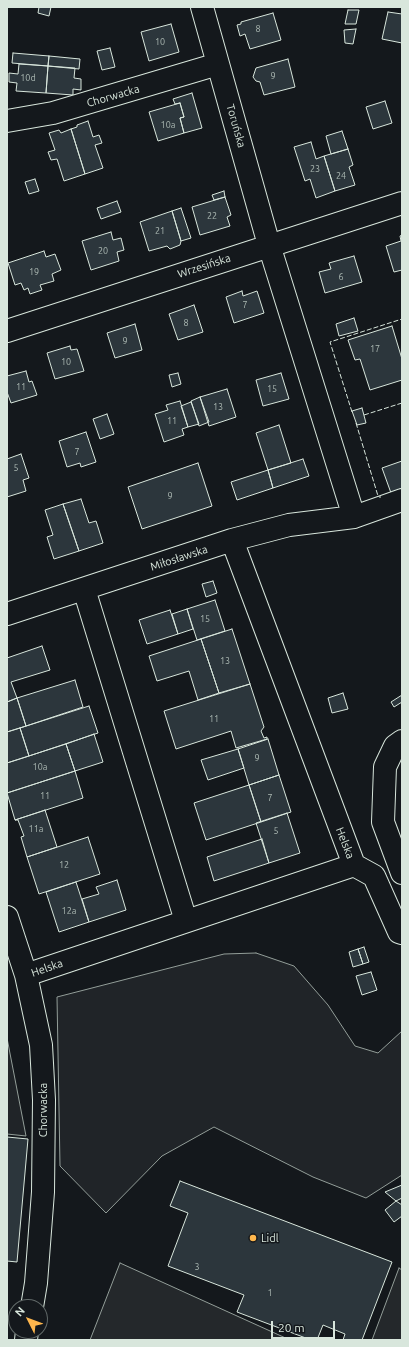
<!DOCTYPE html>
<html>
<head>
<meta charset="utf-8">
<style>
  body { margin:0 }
  #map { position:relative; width:409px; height:1347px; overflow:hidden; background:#14181c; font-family:Ubuntu,sans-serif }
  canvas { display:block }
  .frame { position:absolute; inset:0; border:8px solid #d8e6dc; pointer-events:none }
  .north { position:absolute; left:8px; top:1299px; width:40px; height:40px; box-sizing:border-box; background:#14181c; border:1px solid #626a69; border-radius:50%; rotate:312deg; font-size:11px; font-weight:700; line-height:16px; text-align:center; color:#d8e6dc }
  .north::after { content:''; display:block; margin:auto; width:14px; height:18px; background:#ffb74d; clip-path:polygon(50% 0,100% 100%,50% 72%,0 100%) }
  .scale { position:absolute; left:271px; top:1321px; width:64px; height:18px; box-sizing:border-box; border:2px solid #d8e6dc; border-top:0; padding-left:5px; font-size:12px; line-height:14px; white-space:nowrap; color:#d8e6dc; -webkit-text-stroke:3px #14181c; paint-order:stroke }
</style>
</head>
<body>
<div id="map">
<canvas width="409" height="1347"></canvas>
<div class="frame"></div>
<div class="north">N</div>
<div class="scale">20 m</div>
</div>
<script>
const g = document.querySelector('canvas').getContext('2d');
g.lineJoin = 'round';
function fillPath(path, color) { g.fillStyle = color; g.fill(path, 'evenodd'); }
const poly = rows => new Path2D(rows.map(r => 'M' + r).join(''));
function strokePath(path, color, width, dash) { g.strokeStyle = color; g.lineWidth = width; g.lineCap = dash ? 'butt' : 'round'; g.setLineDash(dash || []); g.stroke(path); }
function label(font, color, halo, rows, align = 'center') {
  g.font = font + ' Ubuntu,sans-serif'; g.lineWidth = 3; g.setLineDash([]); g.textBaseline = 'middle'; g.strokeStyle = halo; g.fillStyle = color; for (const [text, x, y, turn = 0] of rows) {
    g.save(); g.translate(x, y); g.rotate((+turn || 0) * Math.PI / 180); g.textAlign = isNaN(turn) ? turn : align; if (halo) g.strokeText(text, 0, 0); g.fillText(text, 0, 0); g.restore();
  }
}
const green = poly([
  [256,953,294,966,328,1005,355,1046,378,1053,402,1031,402,1175,366,1198,313,1177,214,1127,162,1156,106,1213,60,1166,57,997,224,954,256,953],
  [7,1038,26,1136,7,1134,7,1038]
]);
const parking = poly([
  [120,1263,290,1340,90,1340,120,1263],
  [399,1268,402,1270,402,1340,372,1340,399,1268]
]);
const building = poly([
  [39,7,51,7,49,16,38,13,39,7],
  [348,10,359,10,356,24,345,24,348,10],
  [388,12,402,14,402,43,382,39,388,12],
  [273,13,281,40,250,49,245,34,240,36,237,25,241,24,241,22,273,13],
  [171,24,179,52,149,61,141,32,171,24],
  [356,29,353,44,345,43,344,30,356,29],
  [110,48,115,67,102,70,97,51,110,48],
  [13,53,49,56,48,66,12,63,13,53],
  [49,56,80,59,79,69,48,66,49,56],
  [288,59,295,87,264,95,260,82,256,81,253,77,256,68,288,59],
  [19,64,48,66,46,93,16,91,17,83,9,82,9,73,18,74,19,64],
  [48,66,75,68,74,78,81,79,81,90,73,89,73,95,46,93,48,66],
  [192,93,202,128,184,133,180,118,184,117,180,103,175,104,173,99,192,93],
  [385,101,392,123,373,129,366,107,385,101],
  [180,103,184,117,180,118,184,133,158,141,149,112,180,103],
  [88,121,93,137,99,135,102,143,95,145,103,168,85,174,71,129,77,127,77,125,88,121],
  [71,129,85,174,64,181,57,159,51,160,48,152,55,150,49,133,59,130,61,133,71,129],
  [342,131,348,149,331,154,326,136,342,131],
  [311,142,316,159,324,156,335,191,316,198,310,179,305,181,294,147,311,142],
  [348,149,353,165,349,167,355,185,335,191,324,156,348,149],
  [35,179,39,191,29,194,25,182,35,179],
  [224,191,225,197,214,200,212,195,224,191],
  [225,197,231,215,227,217,230,226,200,235,192,207,225,197],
  [117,201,121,212,101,219,97,208,117,201],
  [181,208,191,238,181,241,172,211,181,208],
  [172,211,181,241,180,245,170,249,167,246,149,251,140,222,172,211],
  [111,232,113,240,121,238,124,250,117,252,119,261,91,270,82,241,111,232],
  [402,235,402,270,394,272,386,246,401,241,400,236,402,235],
  [44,251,46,257,55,254,61,270,52,274,54,281,40,285,42,290,30,294,28,288,24,290,21,283,15,285,8,263,44,251],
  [354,256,362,282,325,293,319,272,331,269,329,263,354,256],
  [242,291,243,296,257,291,264,313,234,323,226,297,242,291],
  [194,305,203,332,178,340,169,314,194,305],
  [354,318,358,331,339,336,336,324,354,318],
  [135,324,142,350,115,358,107,333,135,324],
  [392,326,402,359,402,380,370,390,360,359,355,360,348,340,392,326],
  [70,346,71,350,77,349,84,371,55,379,47,353,70,346],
  [26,371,29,382,32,381,37,395,11,403,7,392,7,376,26,371],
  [178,373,181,384,172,387,169,375,178,373],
  [281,373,289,399,263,406,256,380,281,373],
  [227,389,236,417,209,426,200,397,227,389],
  [200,397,209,422,199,426,191,401,200,397],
  [180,401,188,427,182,429,184,435,164,442,155,414,168,410,166,405,180,401],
  [191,402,199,424,188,427,181,406,191,402],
  [362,408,366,423,357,425,352,411,362,408],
  [107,414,114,434,100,439,93,419,107,414],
  [279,425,291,463,268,470,256,433,279,425],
  [86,432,96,462,81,467,80,463,67,467,59,441,86,432],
  [21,454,29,478,23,480,26,491,7,497,7,459,21,454],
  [303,459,309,476,273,488,268,470,303,459],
  [402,461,402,488,391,493,382,468,402,461],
  [198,463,212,506,142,529,128,487,198,463],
  [268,470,273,488,237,500,231,482,268,470],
  [81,499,89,523,96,521,103,543,79,551,63,504,81,499],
  [63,504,79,551,54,559,47,537,53,535,45,510,63,504],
  [213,581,217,593,206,597,202,584,213,581],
  [215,600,225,631,197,640,187,609,215,600],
  [187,609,193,629,178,634,172,614,187,609],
  [170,610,178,634,147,644,139,620,170,610],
  [232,629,250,684,219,693,201,639,232,629],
  [201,639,219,693,198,700,189,671,157,681,149,656,201,639],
  [42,646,50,670,11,682,17,698,7,702,7,658,42,646],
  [75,680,83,707,26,726,17,698,75,680],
  [250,684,264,727,261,731,264,738,267,737,267,739,236,748,231,731,176,749,164,711,250,684],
  [343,693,348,709,332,713,328,698,343,693],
  [402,695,402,702,394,707,391,702,402,695],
  [17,698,26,726,7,732,7,702,17,698],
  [89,706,98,733,29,756,20,728,89,706],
  [20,728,29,756,7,763,7,732,20,728],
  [94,734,103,762,75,771,66,744,94,734],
  [268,739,279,775,249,785,238,749,268,739],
  [66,744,75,771,7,793,7,763,66,744],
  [238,749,244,768,208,780,201,760,238,749],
  [75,771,83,798,15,820,7,793,75,771],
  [279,775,291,812,261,822,249,785,279,775],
  [249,785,261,822,206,840,194,803,249,785],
  [45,810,57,847,27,857,21,837,24,836,18,820,15,820,45,810],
  [287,813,300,853,269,863,256,823,287,813],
  [88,837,100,874,39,894,27,857,88,837],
  [262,839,269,863,214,881,207,857,262,839],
  [117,880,126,910,89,922,82,899,99,894,96,887,117,880],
  [76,882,89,922,59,932,46,892,76,882],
  [364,947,369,962,363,964,358,949,364,947],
  [358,949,363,964,353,967,349,952,358,949],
  [371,972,377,990,362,995,356,976,371,972],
  [7,1137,28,1139,17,1262,7,1261,7,1137],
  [180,1181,392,1262,362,1340,343,1340,345,1334,323,1325,317,1340,311,1340,237,1312,244,1295,168,1266,188,1213,170,1206,180,1181],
  [402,1185,402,1198,396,1201,385,1192,402,1185],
  [396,1201,402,1205,402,1216,394,1222,385,1210,396,1201]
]);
const minor = poly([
  [202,7,269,245,354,517],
  [7,121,53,113,218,64],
  [7,331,402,203],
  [84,589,186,921],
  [7,614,232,540,289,525,354,517,402,500],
  [402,741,395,746,385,767,383,822,402,873],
  [354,865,374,876,399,932,402,933],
  [7,917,26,975,41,1045,44,1100,43,1192,36,1283,32,1307],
  [26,975,354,865,232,540],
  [26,1340,27,1331]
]);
const fence = poly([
  [352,412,330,342,402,319],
  [364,415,402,403],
  [356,423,378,496,379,497,381,497]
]);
const markers = [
  [253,1238,4,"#ffb74d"]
];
const numberNames = [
  ["8",258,29],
  ["10",160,42],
  ["9",273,76],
  ["10d",28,78],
  ["10a",168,125],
  ["23",315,169],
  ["24",341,176],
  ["22",212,216],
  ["21",160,231],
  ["20",103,251],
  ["19",34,272],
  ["6",341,277],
  ["7",245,305],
  ["8",186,323],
  ["9",125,341],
  ["17",375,349],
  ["10",66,362],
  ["11",21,387],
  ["15",272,389],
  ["13",218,407],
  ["11",172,421],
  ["7",77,452],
  ["5",16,468],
  ["9",170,496],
  ["15",205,619],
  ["13",225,661],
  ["11",214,719],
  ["9",257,758],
  ["10a",40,767],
  ["11",45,796],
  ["7",270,798],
  ["11a",36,829],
  ["5",276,831],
  ["12",64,865],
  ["12a",69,911],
  ["3",197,1267],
  ["1",270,1293]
];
const streetNames = [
  ["Chorwacka",113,96,-16],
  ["Toruńska",236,126,74],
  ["Wrzesińska",204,266,-18],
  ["Miłosławska",179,558,-18],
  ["Helska",345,843,69],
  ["Helska",47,968,-19],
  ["Chorwacka",43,1110,-90]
];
const poiNames = [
  ["Lidl",261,1238]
];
fillPath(green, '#202428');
strokePath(green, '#939e99', 1);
fillPath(parking, '#24282b');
strokePath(parking, '#939e99', 1);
fillPath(building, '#2c363c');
strokePath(building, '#d8e6dc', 1);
strokePath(minor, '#d8e6dc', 24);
strokePath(minor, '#14181c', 22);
strokePath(fence, '#d8e6dc', 1, [5, 2]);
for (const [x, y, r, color] of markers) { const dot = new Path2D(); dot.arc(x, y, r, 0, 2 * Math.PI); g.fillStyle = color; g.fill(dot); strokePath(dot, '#14181c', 1.5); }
label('9px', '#adbab4', null, numberNames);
label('11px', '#d8e6dc', '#14181c', streetNames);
label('11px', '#d8e6dc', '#14181c', poiNames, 'left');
</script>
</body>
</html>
